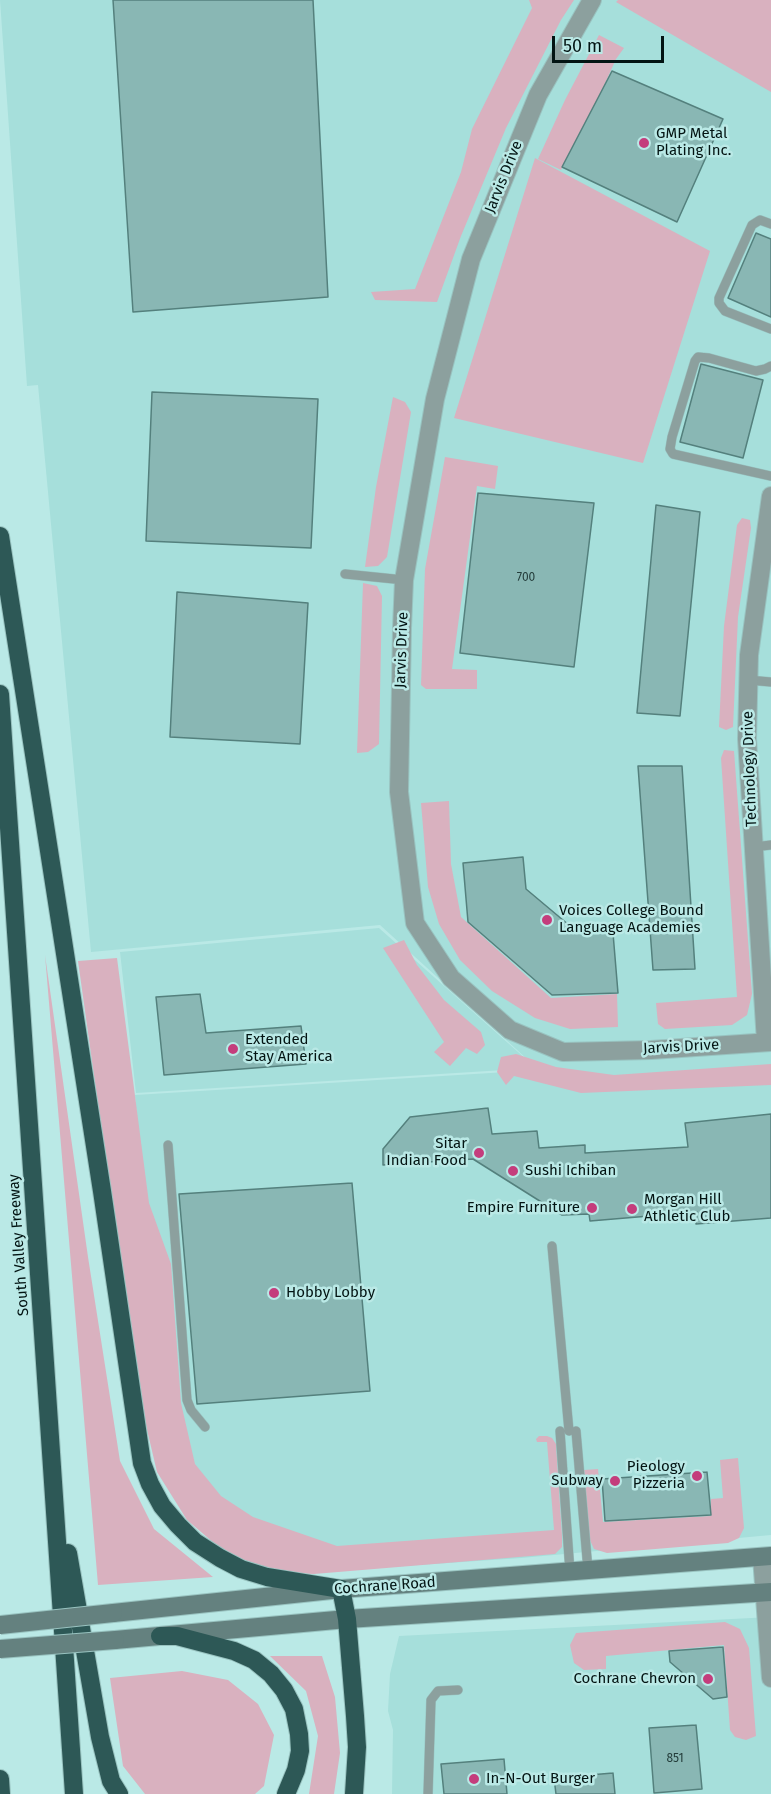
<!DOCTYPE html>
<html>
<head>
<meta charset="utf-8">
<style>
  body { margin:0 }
  #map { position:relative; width:771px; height:1794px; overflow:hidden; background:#bae9e6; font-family:"Fira Sans",sans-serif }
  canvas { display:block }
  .scale { position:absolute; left:552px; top:36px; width:112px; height:27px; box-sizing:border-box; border:3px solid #031413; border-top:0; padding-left:8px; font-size:18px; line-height:21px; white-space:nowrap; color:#031413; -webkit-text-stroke:4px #bae9e6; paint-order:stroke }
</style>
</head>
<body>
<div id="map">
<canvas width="771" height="1794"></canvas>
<div class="scale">50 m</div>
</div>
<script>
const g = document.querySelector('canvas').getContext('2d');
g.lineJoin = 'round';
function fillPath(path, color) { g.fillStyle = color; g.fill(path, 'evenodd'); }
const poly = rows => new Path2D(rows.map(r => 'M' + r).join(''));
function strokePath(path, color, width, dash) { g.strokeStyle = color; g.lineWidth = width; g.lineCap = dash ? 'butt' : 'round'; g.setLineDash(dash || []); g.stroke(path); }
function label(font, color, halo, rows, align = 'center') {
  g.font = font + ' "Fira Sans",sans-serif'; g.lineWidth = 5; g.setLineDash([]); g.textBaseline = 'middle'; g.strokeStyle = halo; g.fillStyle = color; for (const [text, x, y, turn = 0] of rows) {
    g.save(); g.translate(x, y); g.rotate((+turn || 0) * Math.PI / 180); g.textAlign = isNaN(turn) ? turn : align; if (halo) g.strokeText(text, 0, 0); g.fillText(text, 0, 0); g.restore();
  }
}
const built = poly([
  [0,0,771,0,771,1535,521,1558,346,1570,227,1525,161,1419,135,1095,539,1070,380,925,91,952,38,385,27,386],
  [379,928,536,1068,136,1093,120,952],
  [771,1617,771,1794,392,1794,393,1730,388,1711,390,1674,399,1636]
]);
const green = poly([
  [529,0,574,0,561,20,506,128,461,236,437,302,375,300,371,292,415,289,461,172,472,129,532,8],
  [618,0,771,0,771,92,616,2],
  [599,35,624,48,616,59,593,110,561,170,538,159,565,100],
  [535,158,710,251,643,463,454,418],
  [393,397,405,402,411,412,387,557,378,566,365,567,376,487],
  [445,457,498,466,495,489,477,486,452,669,477,670,477,689,426,689,421,685,425,569],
  [742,518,750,520,751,528,738,617,733,727,726,730,719,727,724,626,737,525],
  [363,583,377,586,382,596,379,744,368,752,357,753],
  [724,750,734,751,752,994,747,1015,732,1025,665,1029,658,1024,656,1003,737,997,721,758],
  [449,801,451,864,461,917,551,998,617,994,618,1027,570,1029,535,1018,492,991,460,960,439,924,428,887,421,803],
  [404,940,417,965,444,1000,481,1032,485,1045,477,1054,466,1048,450,1066,434,1052,444,1042,383,948],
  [45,955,88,1257,120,1461,154,1529,213,1577,98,1585],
  [117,958,149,1203,171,1264,181,1403,195,1464,221,1496,253,1517,337,1546,554,1530,547,1442,537,1442,536,1439,539,1436,547,1436,552,1438,556,1444,562,1536,562,1547,555,1554,314,1574,270,1572,228,1555,187,1520,157,1472,144,1417,111,1197,78,961],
  [516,1054,556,1067,614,1075,771,1064,771,1085,581,1093,514,1076,506,1085,497,1072,501,1057],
  [738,1458,744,1528,739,1538,728,1543,607,1553,594,1549,589,1538,584,1470,598,1469,603,1522,711,1516,711,1499,723,1498,720,1460],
  [725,1622,740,1629,749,1648,756,1736,746,1740,735,1737,730,1730,724,1645,606,1656,606,1669,584,1670,574,1663,570,1645,576,1633],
  [270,1656,322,1656,335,1697,340,1753,334,1794,309,1794,318,1736,306,1691],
  [182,1671,228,1680,258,1704,274,1735,264,1786,255,1794,145,1794,123,1766,110,1678]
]);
const building = poly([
  [113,0,313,0,328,297,133,312,113,0],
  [612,71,723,119,677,222,562,167,612,71],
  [756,233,771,239,771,317,728,298,756,233],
  [701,364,763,380,743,458,680,442,701,364],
  [152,392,318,399,311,548,146,541,152,392],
  [478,493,594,503,574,667,460,653,478,493],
  [656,505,700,512,680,716,637,713,656,505],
  [177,592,308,603,300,744,170,737,177,592],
  [638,766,682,766,695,969,653,970,638,766],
  [523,857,526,889,576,931,613,933,618,993,552,995,468,922,463,863,523,857],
  [200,994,206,1033,301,1026,306,1064,164,1075,156,997,200,994],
  [488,1108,492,1134,537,1131,539,1148,585,1145,585,1153,688,1147,685,1123,771,1114,771,1218,696,1224,697,1212,590,1221,589,1214,562,1215,473,1159,383,1165,383,1149,410,1117,488,1108],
  [352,1183,370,1391,197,1404,179,1194,352,1183],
  [707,1472,711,1515,605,1521,602,1479,707,1472],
  [723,1647,727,1697,713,1699,670,1662,669,1651,723,1647],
  [696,1725,702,1789,654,1793,649,1728,696,1725],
  [504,1759,507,1794,444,1794,441,1764,504,1759],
  [613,1773,615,1794,556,1794,554,1778,613,1773]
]);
const lane = poly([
  [771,224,760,220,752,225,719,298,719,303,725,311,771,329],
  [771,366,765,369,756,371,709,358,698,357,695,361,672,437,670,449,673,454,771,476],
  [345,574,404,580],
  [748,680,771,682],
  [754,847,771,845],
  [168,1145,187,1400,191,1410,205,1427],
  [552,1246,569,1431],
  [560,1431,570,1572],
  [576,1431,588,1570],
  [428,1794,431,1700,438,1691,458,1690]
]);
const street = poly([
  [592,0,538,95,471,259,435,399,404,580,402,628,399,792,415,923,451,978,510,1030,563,1052,651,1050,771,1042],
  [766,1042,747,739,749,655,771,496],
  [762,1557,771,1678]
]);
const secondary = poly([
  [113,1613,341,1589,771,1556],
  [115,1640,347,1619,771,1592]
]);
const highway = poly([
  [0,536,102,1191,142,1463,150,1484,162,1506,178,1525,195,1542,220,1558,241,1569,267,1577,341,1589,347,1619,355,1716,357,1747,354,1794],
  [0,694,74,1794],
  [68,1553,100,1737,111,1781,119,1794],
  [160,1636,177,1636,234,1651,254,1660,271,1674,284,1690,294,1709,299,1734,300,1751,296,1770,286,1794],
  [0,1779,1,1794]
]);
const secondaryBridge = poly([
  [0,1625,113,1613],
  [0,1649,115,1640]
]);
const markers = [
  [644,143,6,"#c43d7c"],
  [547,920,6,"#c43d7c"],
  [233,1049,6,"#c43d7c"],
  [479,1153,6,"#c43d7c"],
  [513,1171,6,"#c43d7c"],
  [592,1208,6,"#c43d7c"],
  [632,1209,6,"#c43d7c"],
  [274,1293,6,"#c43d7c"],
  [697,1476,6,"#c43d7c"],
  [615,1481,6,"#c43d7c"],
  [708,1679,6,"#c43d7c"],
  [474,1779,6,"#c43d7c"]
];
const numberNames = [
  ["700",526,578],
  ["851",675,1759]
];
const poiNames = [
  ["GMP Metal",656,134],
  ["Plating Inc.",656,151],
  ["Voices College Bound",559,911],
  ["Language Academies",559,928],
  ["Extended",245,1040],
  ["Stay America",245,1057],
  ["Sitar",467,1144,"right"],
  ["Indian Food",467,1161,"right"],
  ["Sushi Ichiban",525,1171],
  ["Morgan Hill",644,1200],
  ["Athletic Club",644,1217],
  ["Empire Furniture",580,1208,"right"],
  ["Hobby Lobby",286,1293],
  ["Pieology",685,1467,"right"],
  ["Pizzeria",685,1484,"right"],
  ["Subway",603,1481,"right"],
  ["Cochrane Chevron",696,1679,"right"],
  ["In-N-Out Burger",486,1779]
];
const streetNames = [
  ["Jarvis Drive",504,177,-68],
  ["Jarvis Drive",402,650,-88],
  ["Technology Drive",750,769,-92],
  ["Jarvis Drive",681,1047,-3],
  ["South Valley Freeway",19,1245,-94],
  ["Cochrane Road",385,1586,-4]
];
fillPath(built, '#a6dfdb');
fillPath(green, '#d9b1bf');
fillPath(building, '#89b7b4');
strokePath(building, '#54807d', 1.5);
strokePath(lane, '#99c3c0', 10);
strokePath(street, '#99c3c0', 20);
strokePath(secondary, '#99c3c0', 20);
strokePath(highway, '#99c3c0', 20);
strokePath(lane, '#8ca09e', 9);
strokePath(street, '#8ca09e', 18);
strokePath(secondary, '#64817f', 18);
strokePath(highway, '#2d5856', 18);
strokePath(secondaryBridge, '#99c3c0', 20, []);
strokePath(secondaryBridge, '#64817f', 18);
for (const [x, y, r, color] of markers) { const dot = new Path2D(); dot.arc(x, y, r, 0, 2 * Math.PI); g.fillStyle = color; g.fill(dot); strokePath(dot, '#bae9e6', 2); }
label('12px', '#243d3b', null, numberNames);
label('15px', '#031413', '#bae9e6', poiNames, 'left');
label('15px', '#031413', '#bae9e6', streetNames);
</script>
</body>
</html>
